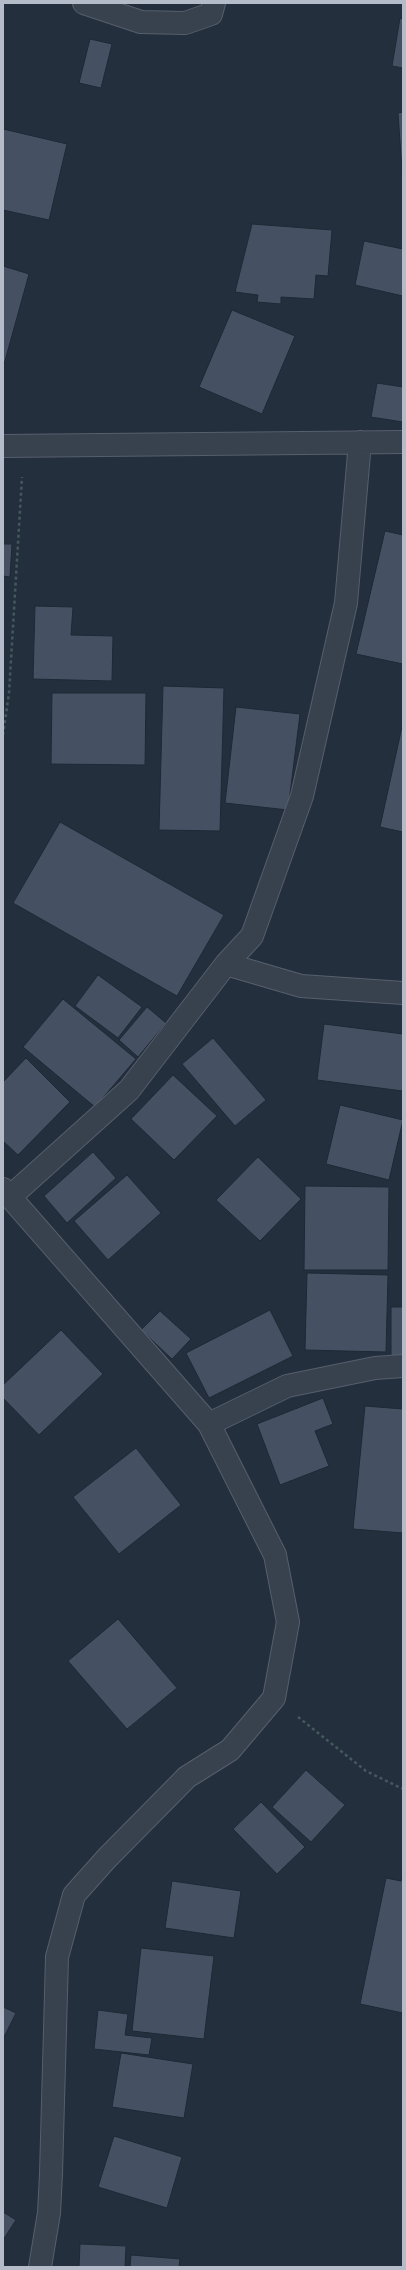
<!DOCTYPE html>
<html>
<head>
<meta charset="utf-8">
<style>
  body { margin:0 }
  #map { position:relative; width:406px; height:2270px; overflow:hidden; background:#242f3e; font-family:"Noto Sans",sans-serif }
  canvas { display:block }
  .frame { position:absolute; inset:0; border:4px solid #b4bcc9; pointer-events:none }
</style>
</head>
<body>
<div id="map">
<canvas width="406" height="2270"></canvas>
<div class="frame"></div>
</div>
<script>
const g = document.querySelector('canvas').getContext('2d');
g.lineJoin = 'round';
function fillPath(path, color) { g.fillStyle = color; g.fill(path, 'evenodd'); }
const poly = rows => new Path2D(rows.map(r => 'M' + r).join(''));
function strokePath(path, color, width, dash) { g.strokeStyle = color; g.lineWidth = width; g.lineCap = dash ? 'butt' : 'round'; g.setLineDash(dash || []); g.stroke(path); }
const building = poly([
  [400,18,403,19,403,68,392,66,400,18],
  [90,39,112,44,101,88,79,83,90,39],
  [403,112,403,185,398,113,403,112],
  [3,129,67,144,49,220,3,210,3,129],
  [252,224,332,230,328,276,316,275,314,299,281,297,281,304,257,302,258,295,235,292,252,224],
  [364,241,403,249,403,296,355,285,364,241],
  [3,266,29,274,3,368,3,266],
  [232,310,295,336,262,414,199,387,232,310],
  [377,383,403,387,403,422,371,417,377,383],
  [385,531,403,535,403,664,356,654,385,531],
  [3,544,12,544,10,577,3,576,3,544],
  [35,606,73,607,71,635,113,636,112,681,33,679,35,606],
  [163,686,224,688,220,831,159,830,163,686],
  [52,693,146,693,145,765,51,764,52,693],
  [236,707,300,714,288,810,225,803,236,707],
  [403,722,403,832,380,827,403,722],
  [60,822,224,915,177,996,13,903,60,822],
  [98,975,142,1007,118,1038,75,1006,98,975],
  [63,999,136,1059,95,1107,23,1047,63,999],
  [147,1007,166,1023,138,1057,119,1040,147,1007],
  [324,1024,403,1034,403,1091,317,1080,324,1024],
  [213,1038,266,1100,235,1126,182,1064,213,1038],
  [26,1058,70,1102,18,1155,3,1141,3,1082,26,1058],
  [173,1075,217,1116,174,1160,131,1119,173,1075],
  [340,1105,403,1120,389,1180,326,1164,340,1105],
  [93,1152,116,1178,67,1223,44,1196,93,1152],
  [258,1157,301,1199,260,1241,216,1200,258,1157],
  [127,1175,161,1213,108,1260,74,1221,127,1175],
  [305,1186,389,1187,388,1270,304,1270,305,1186],
  [307,1273,388,1275,386,1352,305,1350,307,1273],
  [391,1307,403,1307,403,1359,391,1359,391,1307],
  [270,1310,293,1356,209,1398,186,1353,270,1310],
  [160,1311,191,1339,172,1359,141,1330,160,1311],
  [61,1330,103,1374,39,1435,3,1398,3,1385,61,1330],
  [323,1398,333,1424,315,1431,329,1466,280,1485,257,1424,323,1398],
  [365,1406,403,1409,403,1533,353,1529,365,1406],
  [136,1448,181,1505,119,1554,73,1497,136,1448],
  [118,1619,177,1688,127,1729,68,1661,118,1619],
  [306,1770,345,1805,311,1842,272,1807,306,1770],
  [261,1802,305,1847,277,1874,233,1829,261,1802],
  [403,1873,403,2013,360,2004,386,1878,401,1881,403,1873],
  [172,1881,241,1891,234,1938,165,1928,172,1881],
  [141,1948,214,1956,204,2039,132,2031,141,1948],
  [3,2007,16,2013,3,2039,3,2007],
  [98,2010,128,2014,125,2035,152,2038,149,2055,94,2049,98,2010],
  [121,2053,193,2064,184,2118,112,2107,121,2053],
  [114,2136,182,2157,167,2208,98,2187,114,2136],
  [3,2212,16,2220,3,2240,3,2212],
  [80,2244,126,2246,125,2267,79,2267,80,2244],
  [131,2255,180,2259,179,2267,130,2267,131,2255]
]);
const path = poly([
  [3,735,9,693,22,477],
  [298,1717,366,1771,403,1789]
]);
const minor = poly([
  [84,3,141,22,185,23,211,14,214,3],
  [3,446,403,442],
  [226,964,301,986,403,993],
  [3,1189,209,1424,275,1555,288,1622,274,1698,230,1750,187,1777,107,1858,74,1895,57,1957,51,2174,49,2213,40,2267],
  [10,1197,129,1090,226,964,252,936,302,796,346,603,360,442],
  [209,1424,287,1386,375,1368,403,1366]
]);
fillPath(building, '#455162');
strokePath(building, '#1f2835', 1);
strokePath(minor, '#565f6c', 24);
strokePath(path, '#44595c', 2.5, [3, 3]);
strokePath(minor, '#38414e', 22);
</script>
</body>
</html>
